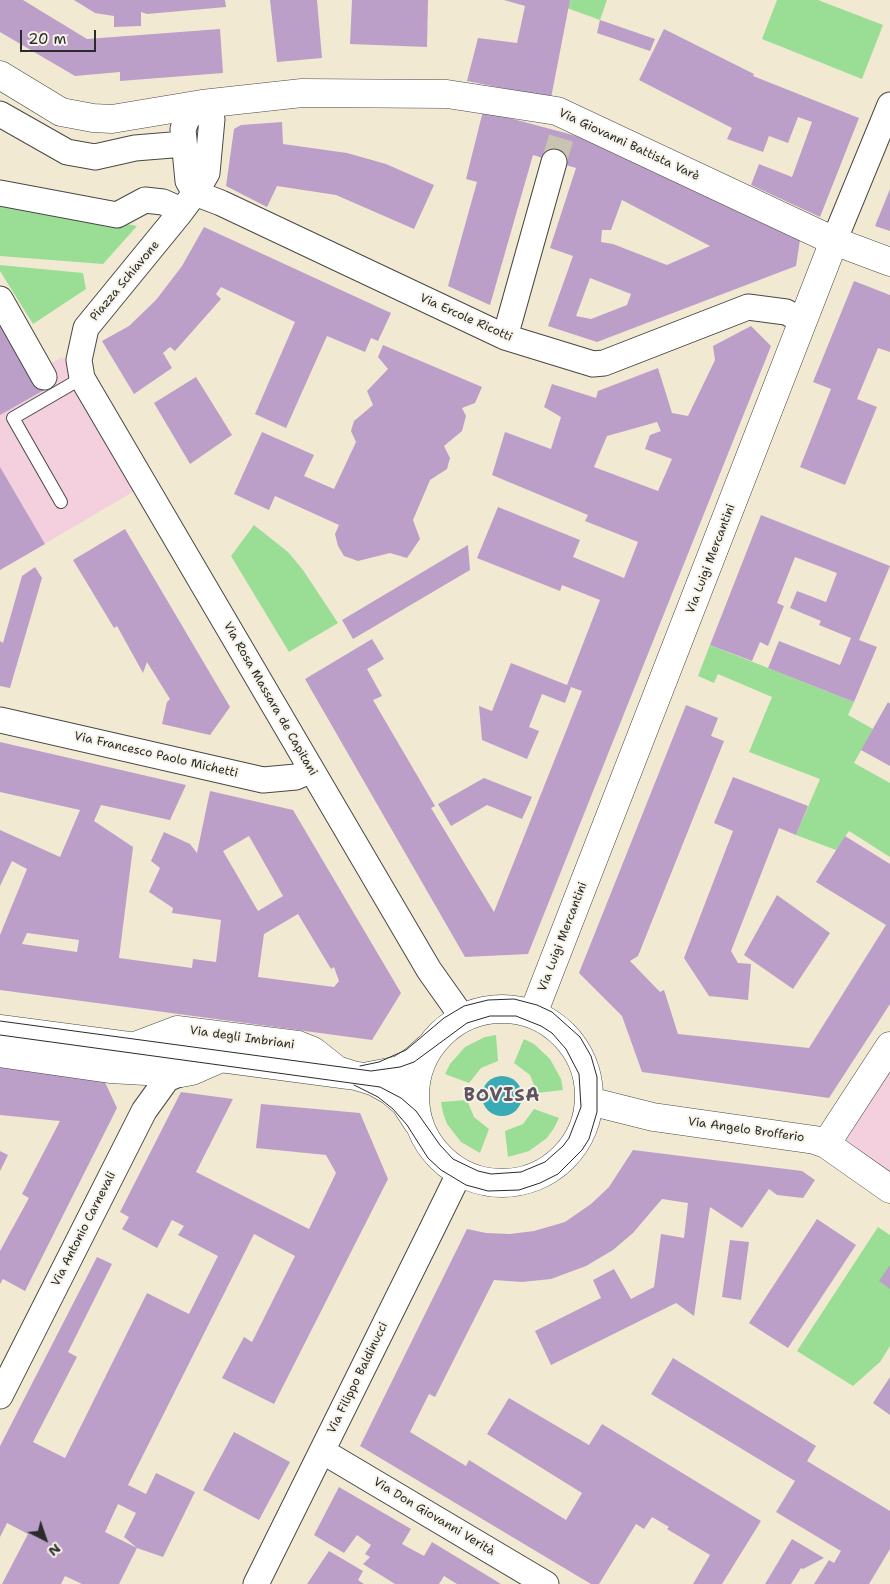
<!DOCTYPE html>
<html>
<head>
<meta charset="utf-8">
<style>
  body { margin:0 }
  #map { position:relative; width:890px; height:1584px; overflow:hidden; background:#f1e9d2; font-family:"Shantell Sans",sans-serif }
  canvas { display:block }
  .north { position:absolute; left:20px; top:1514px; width:50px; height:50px; -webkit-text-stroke:4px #f7f3e8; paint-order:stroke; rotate:139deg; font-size:14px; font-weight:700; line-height:20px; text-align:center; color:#2b2b2b }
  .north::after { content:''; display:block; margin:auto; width:18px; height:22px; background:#2b2b2b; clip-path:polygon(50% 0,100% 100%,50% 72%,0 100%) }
  .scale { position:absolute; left:20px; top:30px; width:76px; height:22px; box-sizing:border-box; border:2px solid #2b2b2b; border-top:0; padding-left:6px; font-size:15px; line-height:18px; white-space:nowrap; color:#2b2b2b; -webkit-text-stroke:4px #f7f3e8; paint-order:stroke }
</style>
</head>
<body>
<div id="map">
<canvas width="890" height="1584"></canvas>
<div class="north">N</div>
<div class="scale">20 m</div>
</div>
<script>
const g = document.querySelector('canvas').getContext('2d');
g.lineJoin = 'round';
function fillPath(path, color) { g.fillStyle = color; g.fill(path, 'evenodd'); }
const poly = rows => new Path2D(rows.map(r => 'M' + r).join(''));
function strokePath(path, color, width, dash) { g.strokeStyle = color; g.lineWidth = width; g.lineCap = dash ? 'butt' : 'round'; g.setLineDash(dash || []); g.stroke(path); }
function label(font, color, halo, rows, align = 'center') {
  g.font = font + ' "Shantell Sans",sans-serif'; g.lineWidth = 4; g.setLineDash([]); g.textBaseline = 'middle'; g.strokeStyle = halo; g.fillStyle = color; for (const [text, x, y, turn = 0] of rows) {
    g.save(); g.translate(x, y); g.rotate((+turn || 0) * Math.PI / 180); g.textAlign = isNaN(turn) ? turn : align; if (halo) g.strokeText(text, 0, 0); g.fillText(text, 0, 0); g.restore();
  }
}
const built = poly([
  [61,358,75,359,143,486,0,570,0,392],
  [890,1047,890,1188,833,1135]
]);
const green = poly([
  [570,0,607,0,600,20,567,8],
  [777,0,818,0,883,25,862,79,762,39],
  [0,199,137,226,103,264,0,256],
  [0,265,83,273,86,289,33,324,0,271],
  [254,525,288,552,303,570,338,623,289,652,231,556],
  [710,645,854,702,848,715,873,729,854,763,890,783,890,857,849,831,836,850,796,835,820,779,749,752,772,697,718,674,714,683,698,676],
  [496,1035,498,1061,481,1068,469,1083,445,1074,450,1064,465,1047,485,1037],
  [524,1039,534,1044,550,1059,561,1079,563,1090,537,1093,530,1075,514,1063],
  [467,1100,474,1117,489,1129,480,1153,461,1142,447,1124,443,1113,441,1102],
  [534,1109,559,1118,554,1128,547,1138,529,1151,508,1157,505,1131,523,1124],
  [878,1227,890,1235,890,1346,880,1362,853,1386,797,1351]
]);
const water = poly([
  '482 1096a20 20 0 1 1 40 0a20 20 0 1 1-40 0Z'
]);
const building = poly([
  [0,0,23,0,87,39,220,29,223,73,120,81,120,72,75,76,0,32],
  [74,0,225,0,226,7,147,14,141,12,141,26,114,27,114,16,95,13],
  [270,0,317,0,322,58,277,62],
  [352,0,428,0,427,47,350,44],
  [504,0,570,0,551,98,467,81,478,38,517,43,525,6],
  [600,20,655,39,650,51,597,33],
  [664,29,754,74,753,76,859,118,820,217,751,185,759,164,792,177,812,122,798,117,788,143,769,136,763,152,727,139,732,128,639,80],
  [483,111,573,135,636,157,800,240,796,266,597,342,548,326,573,256,550,248,576,168,533,155,490,305,448,286,477,182,466,179],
  [622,200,710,246,667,265,613,244,601,242,602,230,611,230],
  [590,278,631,294,627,305,591,319,576,316],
  [282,122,283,144,347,153,386,164,434,185,414,229,336,195,277,186,267,207,226,186,234,129,241,125],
  [890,189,890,231,875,226],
  [204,227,391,313,378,341,371,338,365,352,327,336,286,428,255,414,295,322,221,287,216,294,221,299,175,351,170,347,163,353,172,368,134,394,102,341,129,326,156,300,182,266],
  [854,281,890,295,890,352,878,348,857,399,877,407,845,485,800,467,831,389,813,382],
  [0,316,44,390,0,415],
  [751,326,771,346,528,954,465,957,305,679,372,639,384,659,367,669,382,696,373,700,435,806,431,808,494,912,582,691,571,687,565,703,542,694,529,727,539,731,527,759,482,740,479,706,492,711,511,663,567,685,600,600,562,585,560,591,477,558,498,507,580,540,573,557,624,578,638,542,585,521,588,515,492,475,505,432,551,449,561,417,544,407,552,384,596,398,598,391,658,368,672,413,688,416,715,360,713,346],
  [657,422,661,431,650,435,645,449,672,459,658,491,594,467,607,436],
  [383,345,482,387,475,403,462,408,466,416,462,431,444,446,450,458,447,469,430,480,413,520,420,539,407,558,390,553,358,561,344,556,338,546,335,534,339,525,275,496,269,510,234,494,262,432,314,455,304,476,334,489,356,442,351,431,354,421,373,405,367,391,388,369,378,357],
  [196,377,232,435,190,464,154,403],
  [0,467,45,544,0,570],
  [761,515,890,566,859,640,877,647,854,702,768,668,779,641,840,665,851,638,819,625,821,621,790,608,797,591,826,602,837,573,795,557,777,603,784,606,768,646,760,642,752,661,710,645],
  [125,529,230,707,210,735,162,724,167,702,170,699,147,662,143,673,117,626,114,628,73,560],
  [468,545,470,570,353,639,342,620],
  [35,567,42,578,10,688,0,686,0,641,3,643,22,576],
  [888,702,890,704,890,766,861,750],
  [686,705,718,718,711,736,724,741,638,956,630,961,660,992,664,990,678,1034,809,1048,886,925,816,882,845,836,890,864,890,1004,829,1098,642,1072,622,1016,579,973],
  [0,742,186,785,170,820,101,805,94,821,133,847,119,958,192,968,193,959,216,962,221,920,172,913,173,908,149,892,160,868,151,861,164,832,190,844,197,853,210,791,293,810,401,993,372,1040,0,990,0,935,27,869,12,861,0,886,0,830,60,857,80,810,0,792],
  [249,836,283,896,258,911,223,851],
  [298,914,331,969,334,967,339,981,334,987,258,977,264,934],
  [27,933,79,940,77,952,22,944],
  [733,777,808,806,796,835,779,828,731,951,738,963,751,964,748,1000,709,996,684,958,733,831,714,823],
  [484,778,532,797,522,819,487,805,451,826,438,804],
  [777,895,830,933,793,989,744,955],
  [0,1067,104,1080,117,1108,25,1291,3,1279,0,1284,0,1251,29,1198,22,1194,60,1121,0,1115],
  [181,1092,233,1099,196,1172,309,1229,336,1173,326,1155,256,1148,261,1104,360,1113,388,1179,274,1404,222,1378,244,1337,252,1342,295,1256,254,1234,128,1485,146,1494,156,1473,195,1492,163,1557,137,1548,119,1584,82,1584,65,1576,61,1584,2,1584,28,1534,7,1523,0,1537,0,1446,97,1257,112,1264,68,1352,77,1357,33,1442,65,1458,147,1293,189,1314,218,1256,178,1235,184,1226,172,1220,157,1248,122,1229,129,1217,120,1212],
  [118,1504,136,1513,124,1537,137,1548,105,1532],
  [633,1150,802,1171,815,1180,803,1198,777,1195,769,1189,742,1228,710,1207,694,1316,676,1303,551,1365,535,1331,601,1298,593,1280,614,1269,631,1299,654,1287,661,1234,684,1238,688,1203,662,1199,633,1233,613,1250,586,1266,551,1279,522,1282,494,1280,435,1397,429,1394,410,1432,466,1466,469,1460,566,1520,582,1493,487,1434,509,1398,589,1445,602,1424,761,1521,722,1584,693,1584,710,1555,667,1529,669,1527,652,1517,644,1529,636,1524,599,1584,591,1584,360,1446,467,1229,486,1233,510,1234,534,1231,565,1222,591,1204,609,1187],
  [0,1151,8,1155,0,1171],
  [817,1219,856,1245,788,1348,749,1323],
  [730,1240,749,1242,741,1300,722,1297],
  [890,1265,890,1289,879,1281],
  [673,1358,816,1446,807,1461,890,1511,890,1549,869,1584,814,1584,829,1560,834,1563,841,1551,776,1512,795,1481,651,1394],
  [890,1377,890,1415,873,1403],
  [234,1432,290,1462,259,1520,203,1490],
  [339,1487,411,1529,402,1544,424,1556,432,1542,501,1584,457,1584,444,1576,439,1584,395,1584,363,1564,370,1557,365,1554,371,1545,357,1535,344,1553,314,1535],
  [792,1539,824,1558,803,1569,801,1568,791,1584,765,1584],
  [329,1551,363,1571,358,1580,364,1584,307,1584]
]);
const streetTunnel = poly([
  [554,162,563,132]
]);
const lane = poly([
  [61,502,13,418,82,378]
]);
const street = poly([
  [0,114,67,152,95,157,135,148,184,144],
  [0,193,117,215,145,200,163,202,172,206],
  [195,193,188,181,183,129,187,119,202,104,212,119,207,173,195,193,180,213,86,328,79,360,82,378,429,970,463,1018],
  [195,193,221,203,505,337,593,364,604,363,748,307,786,312,803,321],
  [834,241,890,105],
  [0,299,44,377],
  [505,337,554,162],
  [0,720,263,780,296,777,311,770],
  [0,1396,144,1111,167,1079,181,1073],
  [322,1451,546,1584],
  [256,1584,431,1231,456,1180,456,1171]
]);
const secondary = poly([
  [0,75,61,112,93,118,112,119,202,104,302,93,447,94,557,111,834,241,890,262],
  '415 1096a87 87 0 1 1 174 0a87 87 0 1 1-174 0Z',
  [533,1014,834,241],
  [0,1029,364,1077,400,1070,416,1059,428,1048],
  [135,1046,177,1030,298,1045,313,1051,337,1070,375,1082,391,1091,405,1103,418,1123],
  [0,1053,110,1069,181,1073,192,1071,217,1060],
  [589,1101,653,1117,815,1140,826,1144,890,1189],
  [826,1144,890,1046]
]);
const tram = poly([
  [0,1021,371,1071,400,1067,414,1062,467,1023,490,1016,516,1016,541,1026,552,1033,566,1049,579,1074,581,1107,569,1138,563,1146,545,1162,521,1172,491,1174,478,1171,453,1159,440,1145,416,1111,401,1098,380,1087,0,1035],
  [354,1085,378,1097,393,1109,407,1125,428,1158,441,1170,466,1185,488,1191,519,1190,540,1183,558,1174,582,1150,589,1139,597,1112,597,1077,591,1056,580,1037,552,1012,537,1005,514,999,488,1000,464,1006,444,1018,406,1050,379,1062,360,1066]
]);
const streetNames = [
  ["Via Giovanni Battista Varè",629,145,25],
  ["Piazza Schiavone",125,281,-50],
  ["Via Ercole Ricotti",466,318,24],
  ["Via Luigi Mercantini",711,559,-69],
  ["Via Rosa Massara de Capitani",270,699,60],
  ["Via Francesco Paolo Michetti",156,755,13],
  ["Via Luigi Mercantini",563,937,-69],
  ["Via degli Imbriani",242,1038,8],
  ["Via Angelo Brofferio",746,1130,8],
  ["Via Antonio Carnevali",84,1229,-63],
  ["Via Filippo Baldinucci",358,1378,-64],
  ["Via Don Giovanni Verità",434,1517,31]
];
const districtNames = [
  ["BOVISA",502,1096]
];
fillPath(built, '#f4cfdd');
fillPath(green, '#9ade96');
fillPath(water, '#3aaab7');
fillPath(building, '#bc9fc9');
strokePath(streetTunnel, '#c9c3b1', 25, [25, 12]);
strokePath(lane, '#494844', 14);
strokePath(street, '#494844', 27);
strokePath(secondary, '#494844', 29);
strokePath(lane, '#fff', 12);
strokePath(street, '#fff', 25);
strokePath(secondary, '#fff', 28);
strokePath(tram, '#2b2b2b', 1);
label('12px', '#2b2b2b', '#f7f3e8', streetNames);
g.letterSpacing = '1px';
label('bold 18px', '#5e5462', '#f7f3e8', districtNames);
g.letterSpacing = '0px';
</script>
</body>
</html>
